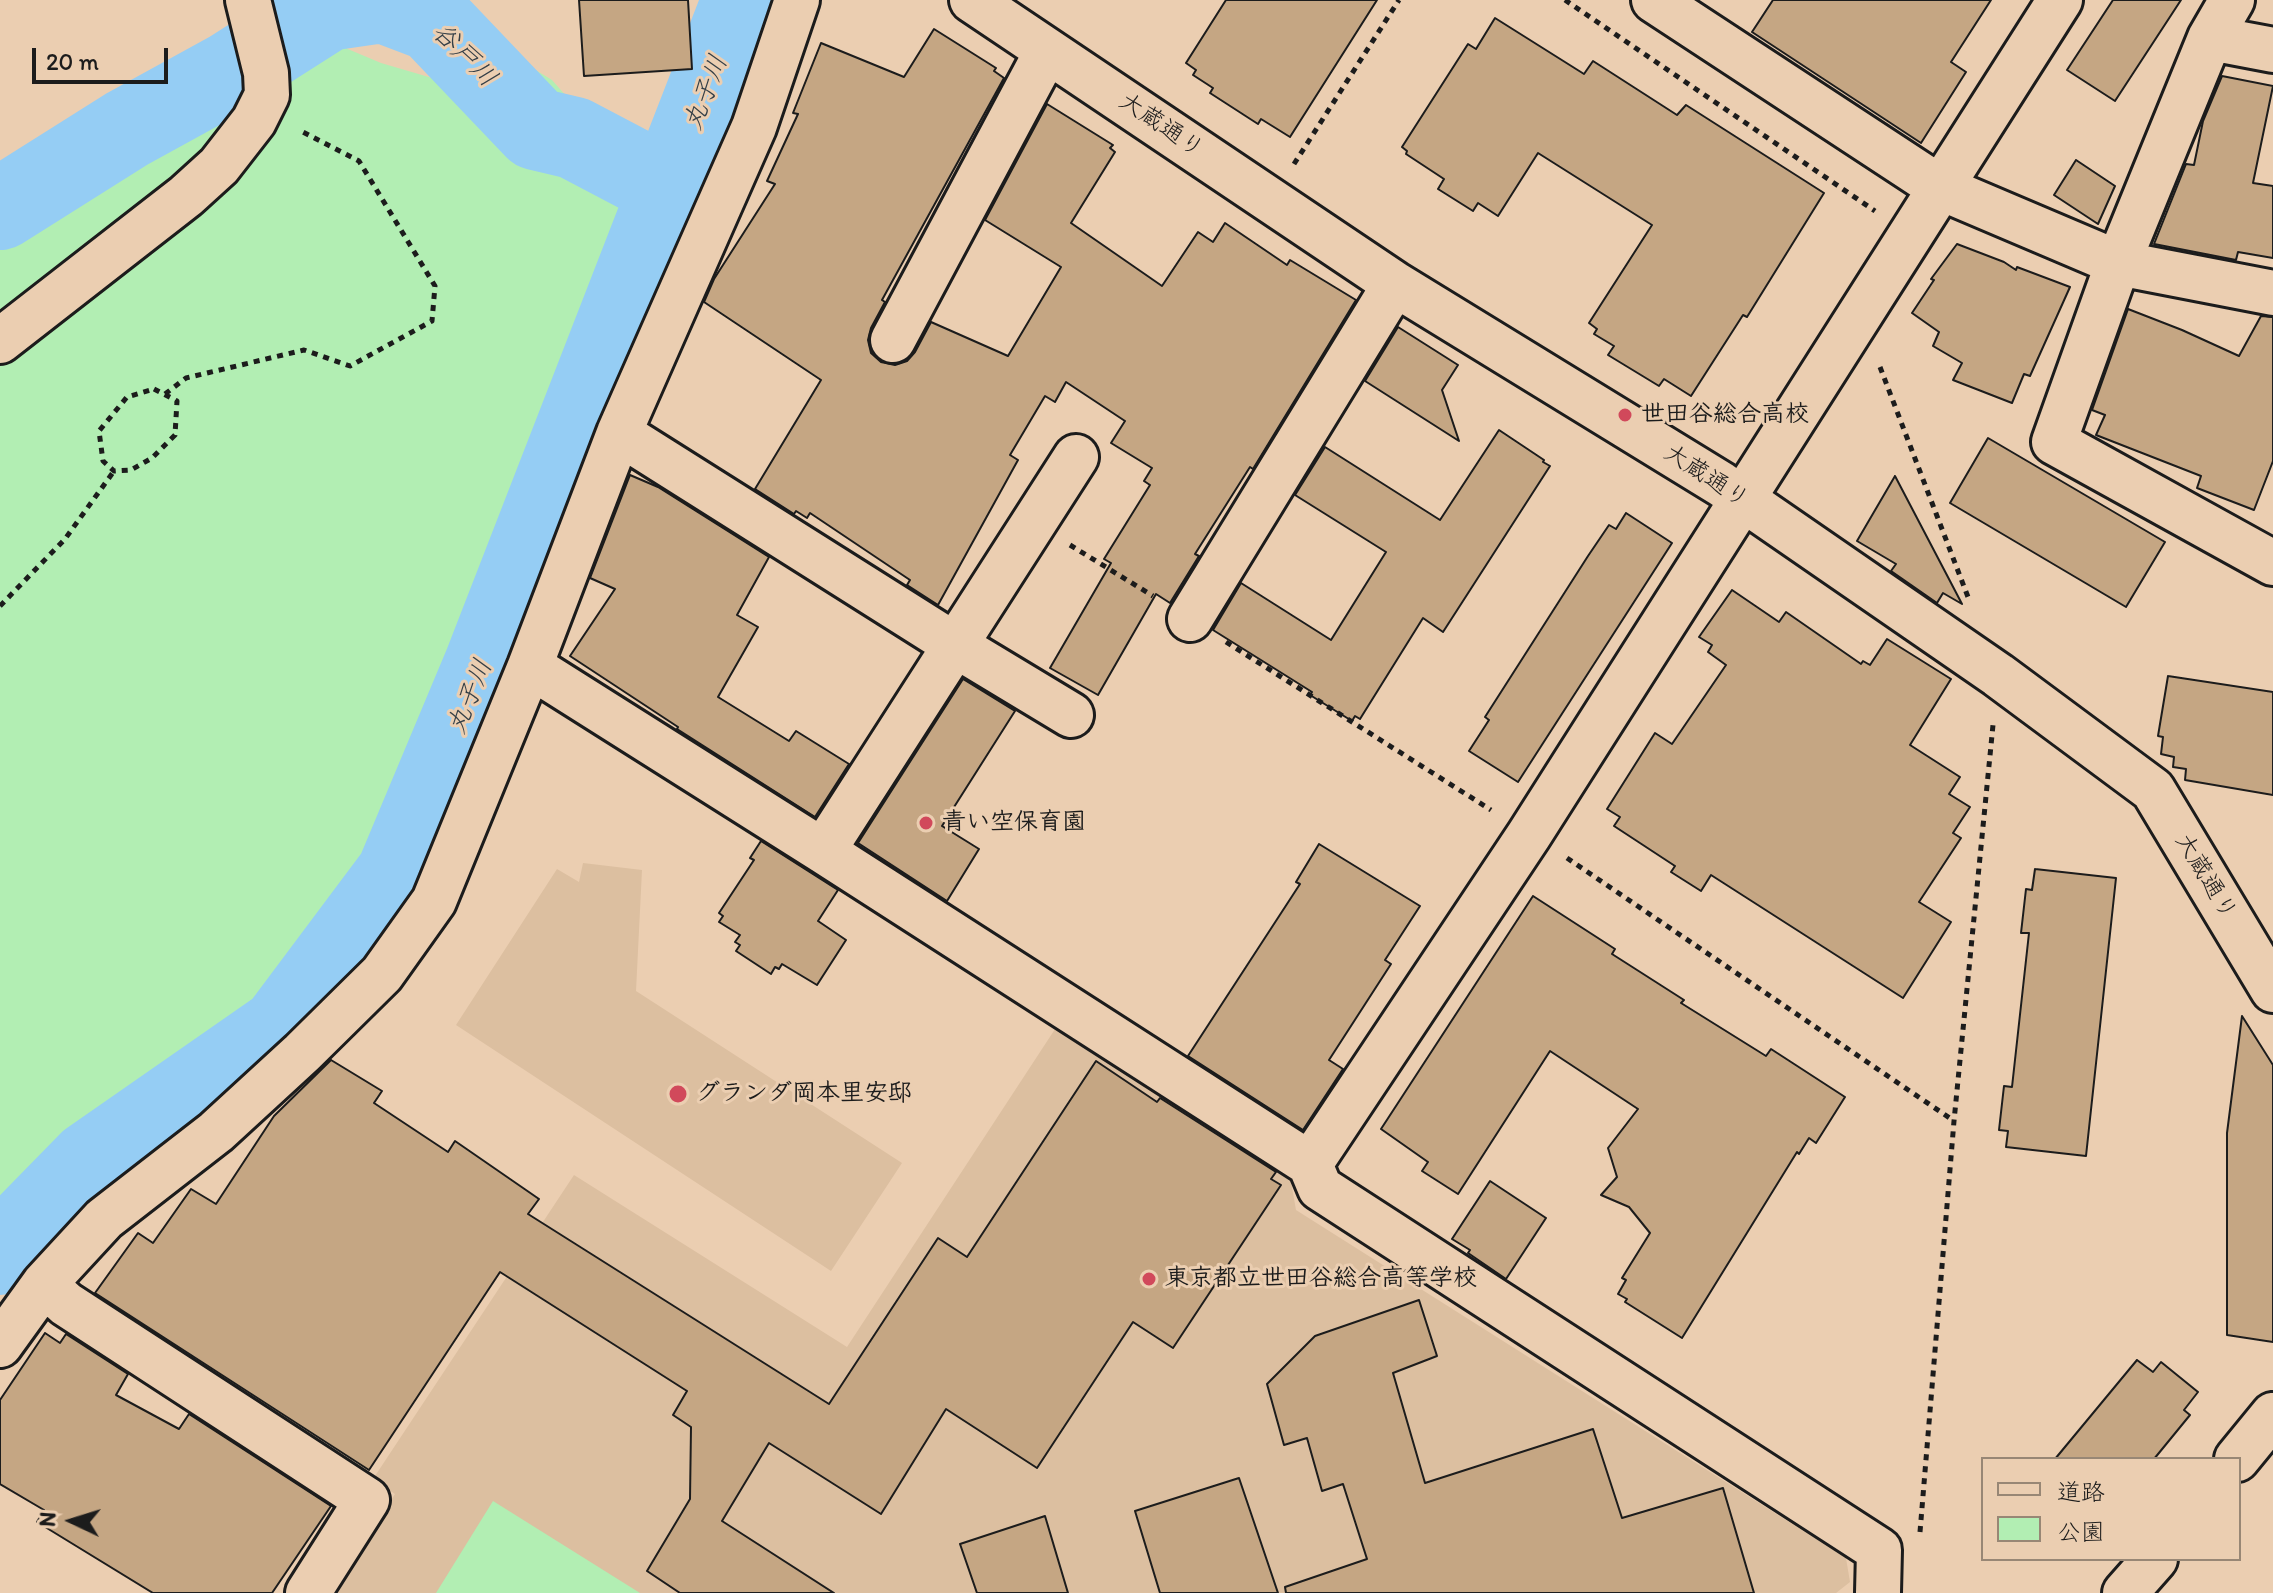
<!DOCTYPE html>
<html>
<head>
<meta charset="utf-8">
<style>
  body { margin:0 }
  #map { position:relative; width:2273px; height:1593px; overflow:hidden; background:#ebceb1; font-family:Itim,"Klee One",sans-serif }
  canvas { display:block }
  .legend { position:absolute; left:1981px; top:1457px; width:260px; height:104px; box-sizing:border-box; background:#ebceb1; border:2px solid #988775; margin:0; padding:10px 14px; list-style:none; font-size:24px; color:#1c1c1c }
  .legend li { display:flex; align-items:center; gap:16px; height:40px }
  .legend b { width:40px; border:2px solid #988775 }
  .north { position:absolute; left:32px; top:1481px; width:80px; height:80px; -webkit-text-stroke:6px #ebceb1; paint-order:stroke; rotate:274deg; font-size:22px; font-weight:700; line-height:32px; text-align:center; color:#1c1c1c }
  .north::after { content:''; display:block; margin:auto; width:28px; height:36px; background:#1c1c1c; clip-path:polygon(50% 0,100% 100%,50% 72%,0 100%) }
  .scale { position:absolute; left:32px; top:48px; width:136px; height:36px; box-sizing:border-box; border:4px solid #1c1c1c; border-top:0; padding-left:10px; font-size:24px; line-height:28px; white-space:nowrap; color:#1c1c1c; -webkit-text-stroke:6px #ebceb1; paint-order:stroke }
</style>
</head>
<body>
<div id="map">
<canvas width="2273" height="1593"></canvas>
<ul class="legend">
<li><b style="height:10px;background:#ebceb1"></b>道路</li>
<li><b style="height:22px;background:#b2eeb3"></b>公園</li>
</ul>
<div class="north">N</div>
<div class="scale">20 m</div>
</div>
<script>
const g = document.querySelector('canvas').getContext('2d');
g.lineJoin = 'round';
function fillPath(path, color) { g.fillStyle = color; g.fill(path, 'evenodd'); }
const poly = rows => new Path2D(rows.map(r => 'M' + r).join(''));
function strokePath(path, color, width, dash) { g.strokeStyle = color; g.lineWidth = width; g.lineCap = dash ? 'butt' : 'round'; g.setLineDash(dash || []); g.stroke(path); }
function label(font, color, halo, rows, align = 'center') {
  g.font = font + ' Itim,"Klee One",sans-serif'; g.lineWidth = 6; g.setLineDash([]); g.textBaseline = 'middle'; g.strokeStyle = halo; g.fillStyle = color; for (const [text, x, y, turn = 0] of rows) {
    g.save(); g.translate(x, y); g.rotate((+turn || 0) * Math.PI / 180); g.textAlign = isNaN(turn) ? turn : align; if (halo) g.strokeText(text, 0, 0); g.fillText(text, 0, 0); g.restore();
  }
}
const built = poly([
  [583,863,642,870,636,991,902,1163,831,1271,456,1025,557,869,579,882],
  [1059,1023,1290,1176,1296,1210,1846,1558,1850,1582,1836,1593,332,1593,395,1494,373,1479,574,1175,847,1347]
]);
const green = poly([
  [302,45,343,47,381,63,439,80,503,64,529,66,552,80,582,114,649,156,671,204,636,297,525,529,402,840,345,928,293,989,228,1047,164,1094,89,1138,0,1235,0,239,111,171,142,163,289,77],
  [493,1501,640,1593,436,1593]
]);
const river = poly([
  [0,209,127,129,229,73,328,10,383,2,433,21,536,129,574,138,671,189],
  [0,1254,90,1162,281,1029,397,874,485,664,743,0]
]);
const building = poly([
  [579,0,688,0,692,69,584,76,579,0],
  [1226,0,1377,0,1290,137,1261,119,1258,124,1210,93,1213,88,1193,75,1196,70,1186,63,1226,0],
  [1773,0,1991,0,1951,62,1966,72,1921,143,1752,32,1773,0],
  [2113,0,2181,0,2115,101,2067,70,2113,0],
  [1495,18,1584,74,1593,61,1677,115,1686,105,1824,193,1747,317,1743,315,1691,396,1664,379,1659,386,1608,355,1614,346,1594,334,1597,329,1589,323,1652,225,1538,153,1498,216,1478,203,1473,211,1438,189,1444,179,1406,154,1407,151,1402,147,1468,44,1476,49,1495,18],
  [934,29,996,68,994,71,1004,78,882,300,885,302,871,328,868,340,871,353,881,362,895,365,907,361,915,352,931,322,1008,356,1061,267,985,220,1047,104,1113,145,1110,148,1115,152,1071,223,1162,286,1198,232,1213,242,1225,223,1287,265,1290,260,1356,300,1253,469,1250,467,1195,554,1199,556,1170,603,1156,594,1098,695,1050,668,1111,563,1104,559,1150,485,1144,481,1152,468,1111,443,1125,421,1066,382,1055,402,1045,396,1010,455,1018,460,938,605,907,585,910,580,810,513,807,518,796,511,794,514,755,489,821,380,704,302,714,279,775,184,767,181,798,114,793,113,821,43,904,77,934,29],
  [2222,76,2273,86,2253,183,2273,186,2273,258,2238,252,2236,260,2154,244,2186,164,2194,165,2203,121,2222,76],
  [2076,160,2115,186,2098,224,2054,195,2076,160],
  [1957,244,2004,262,2016,270,2017,267,2070,287,2030,376,2024,374,2012,403,1953,380,1962,363,1933,346,1939,332,1912,313,1934,280,1931,279,1957,244],
  [2128,309,2182,330,2239,356,2261,316,2273,317,2273,461,2254,510,2197,488,2201,476,2096,435,2105,415,2092,410,2128,309],
  [1398,327,1458,365,1442,390,1459,441,1365,381,1398,327],
  [1499,430,1544,460,1543,462,1550,466,1443,632,1423,618,1360,719,1355,716,1352,721,1310,695,1312,692,1213,630,1241,583,1331,640,1386,552,1295,495,1325,447,1440,520,1499,430],
  [1988,438,2165,542,2126,607,1950,503,1988,438],
  [630,475,658,487,769,557,737,615,758,627,718,697,789,741,796,731,849,764,815,817,677,729,678,727,570,656,615,589,590,578,630,475],
  [1895,476,1950,581,1962,604,1943,593,1937,603,1891,571,1896,564,1857,541,1895,476],
  [1626,513,1672,543,1518,782,1469,751,1489,720,1485,717,1588,556,1609,525,1616,529,1626,513],
  [1732,590,1779,622,1786,612,1861,664,1863,661,1870,665,1887,639,1951,679,1910,745,1960,777,1949,794,1970,807,1953,833,1961,838,1919,902,1951,922,1903,998,1711,875,1701,891,1671,872,1675,866,1614,826,1620,817,1607,809,1655,733,1672,744,1726,665,1708,652,1712,645,1699,637,1732,590],
  [2168,676,2273,692,2273,795,2185,780,2186,769,2173,767,2174,757,2161,754,2163,737,2158,736,2168,676],
  [963,679,1015,711,942,826,979,849,947,901,858,843,963,679],
  [761,841,838,890,818,921,846,940,817,985,782,964,779,969,775,967,771,974,736,951,740,945,735,942,740,935,719,922,723,916,719,913,754,860,750,858,761,841],
  [1319,844,1420,906,1385,960,1391,964,1329,1060,1343,1069,1303,1130,1188,1056,1300,884,1296,882,1319,844],
  [2035,869,2116,878,2086,1156,2006,1147,2008,1131,1999,1130,2004,1086,2012,1087,2029,933,2021,933,2026,889,2032,890,2035,869],
  [1533,896,1615,949,1612,954,1684,1000,1681,1003,1766,1056,1771,1049,1845,1097,1816,1143,1809,1138,1799,1154,1797,1152,1682,1338,1625,1302,1627,1299,1618,1294,1626,1280,1622,1278,1650,1233,1629,1207,1601,1195,1617,1177,1608,1148,1638,1109,1550,1051,1458,1194,1422,1171,1428,1162,1381,1129,1533,896],
  [2242,1016,2273,1065,2273,1342,2227,1335,2227,1133,2242,1016],
  [331,1060,382,1091,374,1103,448,1152,455,1141,539,1199,528,1214,829,1404,938,1238,967,1257,1096,1061,1157,1102,1160,1098,1276,1172,1271,1179,1281,1185,1173,1348,1133,1322,1037,1468,946,1409,881,1514,769,1443,722,1521,834,1593,680,1593,647,1571,690,1499,691,1427,673,1415,687,1391,500,1272,369,1470,95,1293,138,1233,153,1243,191,1189,216,1204,274,1116,331,1060],
  [1490,1181,1546,1218,1506,1279,1468,1253,1470,1250,1452,1239,1490,1181],
  [1419,1300,1437,1356,1393,1373,1425,1483,1593,1429,1622,1518,1723,1488,1754,1593,1286,1593,1285,1587,1367,1559,1343,1484,1322,1491,1307,1438,1284,1445,1267,1384,1315,1336,1419,1300],
  [45,1333,60,1343,66,1334,128,1374,116,1395,179,1429,189,1414,331,1506,272,1593,153,1593,37,1522,44,1510,0,1484,0,1400,45,1333],
  [2137,1360,2153,1372,2161,1362,2198,1392,2184,1410,2190,1415,2154,1459,2055,1459,2137,1360],
  [1239,1478,1278,1593,1160,1593,1135,1511,1239,1478],
  [1045,1516,1068,1593,977,1593,960,1544,1045,1516]
]);
const path = poly([
  [1565,0,1875,211],
  [1294,164,1399,0],
  [1880,367,1968,597],
  [154,389,177,401,175,435,152,458,131,470,114,471,103,461,99,431,127,397,154,389],
  [165,394,186,378,304,350,350,366,432,321,435,286,359,161,299,130],
  [1070,545,1153,596],
  [0,606,65,539,114,471],
  [1226,642,1491,810],
  [1567,858,1954,1121],
  [1920,1532,1954,1121,1993,725]
]);
const minor = poly([
  [972,0,1395,284,1721,484,1998,675,2153,790,2273,990],
  [1654,0,1939,187,2118,263,2273,293],
  [2232,0,2210,38,2118,263,2054,442,2273,563],
  [2210,38,2273,50],
  [893,340,1047,51],
  [0,341,186,196,219,166,254,121,267,95,266,73,248,0],
  [619,433,955,645,1071,715],
  [1190,619,1395,284],
  [530,666,823,851,1310,1164,1320,1188,1879,1550,1878,1593],
  [823,851,1076,457],
  [1310,1164,1529,835,2060,0],
  [44,1284,66,1304,367,1500,308,1593],
  [0,1345,44,1284,104,1219,216,1132,302,1053,382,974,434,901,530,666,619,433,754,127,797,0],
  [2237,1459,2273,1415],
  [2125,1593,2155,1559]
]);
const markers = [
  [1625,415,8,"#d1495b"],
  [926,823,8,"#d1495b"],
  [678,1094,10,"#d1495b"],
  [1149,1279,8,"#d1495b"]
];
const streetNames = [
  ["大蔵通り",1161,126,34],
  ["大蔵通り",1706,477,33],
  ["大蔵通り",2205,877,59]
];
const poiNames = [
  ["世田谷総合高校",1641,415],
  ["青い空保育園",942,823],
  ["グランダ岡本里安邸",696,1094],
  ["東京都立世田谷総合高等学校",1165,1279]
];
const waterNames = [
  ["谷戸川",464,56,45],
  ["丸子川",707,93,-69],
  ["丸子川",471,697,-68]
];
fillPath(built, '#dcbfa0');
fillPath(green, '#b2eeb3');
strokePath(river, '#95cdf4', 82);
fillPath(building, '#c5a683');
strokePath(building, '#1c1c1c', 2);
strokePath(minor, '#1c1c1c', 50);
strokePath(path, '#1c1c1c', 5, [6, 6]);
strokePath(minor, '#ebceb1', 44);
for (const [x, y, r, color] of markers) { const dot = new Path2D(); dot.arc(x, y, r, 0, 2 * Math.PI); g.fillStyle = color; g.fill(dot); strokePath(dot, '#ebceb1', 3); }
label('24px', '#1c1c1c', '#ebceb1', streetNames);
label('bold 24px', '#1c1c1c', '#ebceb1', poiNames, 'left');
label('italic 26px', '#343f47', '#ebceb1', waterNames);
</script>
</body>
</html>
